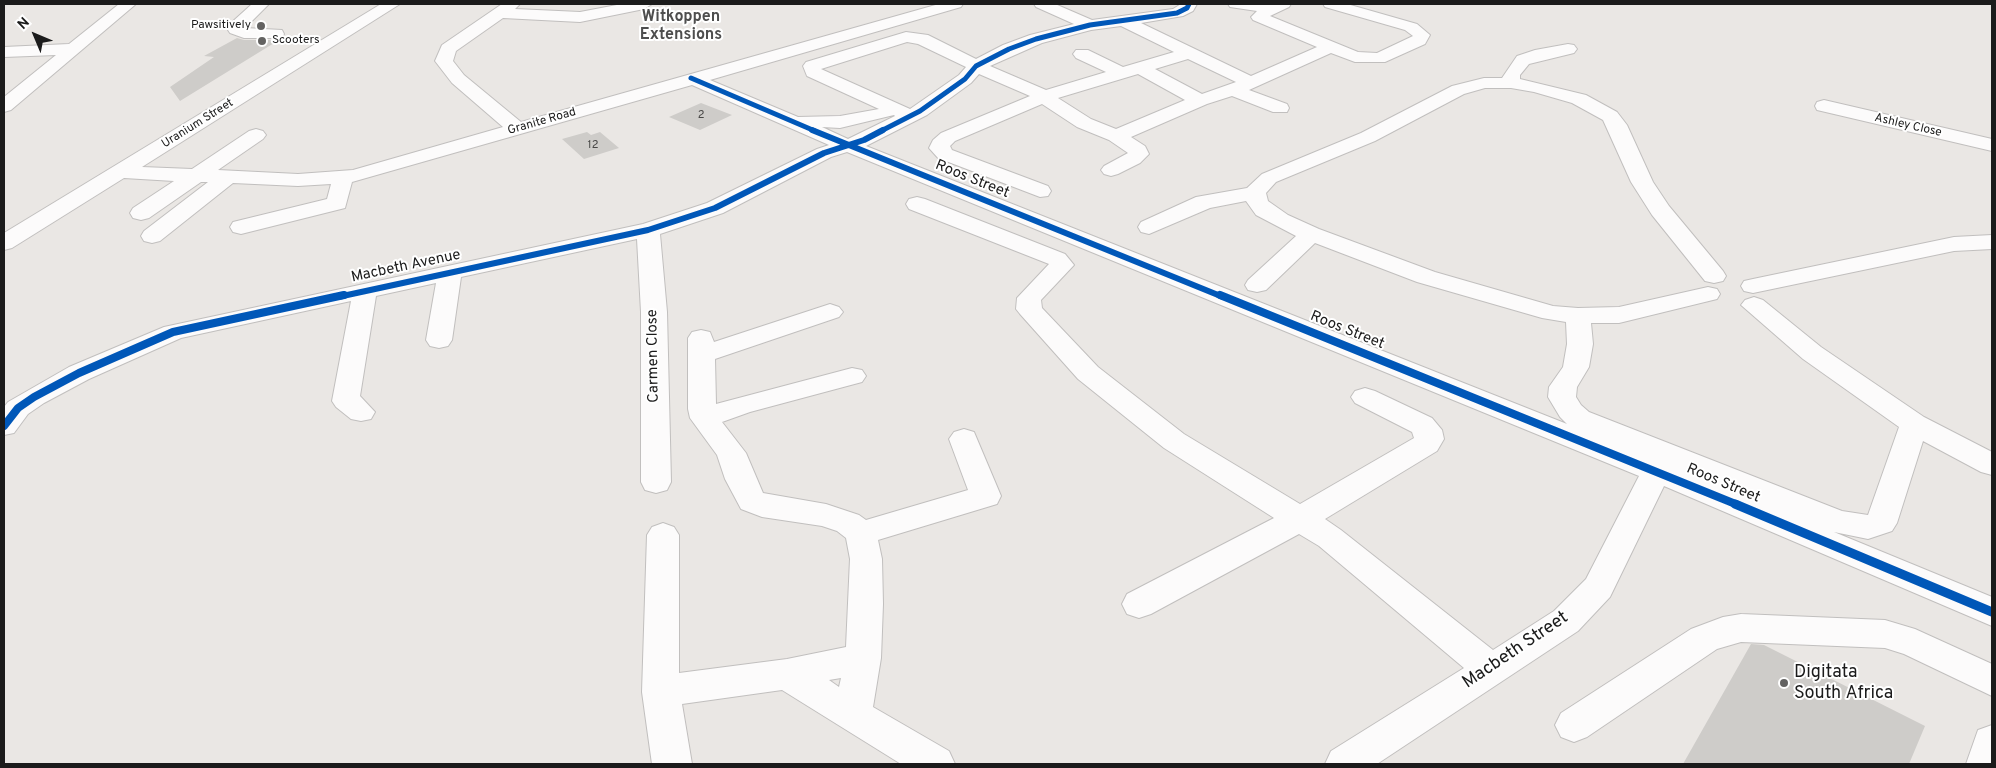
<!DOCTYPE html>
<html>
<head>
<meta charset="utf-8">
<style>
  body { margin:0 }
  #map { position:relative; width:1996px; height:768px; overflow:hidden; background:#eae7e4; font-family:Overpass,sans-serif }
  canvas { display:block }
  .frame { position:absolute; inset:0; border:5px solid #1b1b1b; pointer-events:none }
  .north { position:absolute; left:10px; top:10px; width:50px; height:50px; -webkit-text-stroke:4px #fff; paint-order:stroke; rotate:315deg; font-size:14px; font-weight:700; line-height:20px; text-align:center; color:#1b1b1b }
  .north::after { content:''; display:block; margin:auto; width:18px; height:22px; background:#1b1b1b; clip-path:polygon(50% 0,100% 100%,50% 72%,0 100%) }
</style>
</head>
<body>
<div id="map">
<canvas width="1996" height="768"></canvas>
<div class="frame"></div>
<div class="north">N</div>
</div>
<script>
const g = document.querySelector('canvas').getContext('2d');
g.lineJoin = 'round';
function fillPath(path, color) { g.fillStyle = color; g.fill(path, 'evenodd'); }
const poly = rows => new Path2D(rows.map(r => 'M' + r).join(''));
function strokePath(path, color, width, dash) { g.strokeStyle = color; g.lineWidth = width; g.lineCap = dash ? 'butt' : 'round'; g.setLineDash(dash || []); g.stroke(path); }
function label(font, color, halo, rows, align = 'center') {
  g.font = font + ' Overpass,sans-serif'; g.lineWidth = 4; g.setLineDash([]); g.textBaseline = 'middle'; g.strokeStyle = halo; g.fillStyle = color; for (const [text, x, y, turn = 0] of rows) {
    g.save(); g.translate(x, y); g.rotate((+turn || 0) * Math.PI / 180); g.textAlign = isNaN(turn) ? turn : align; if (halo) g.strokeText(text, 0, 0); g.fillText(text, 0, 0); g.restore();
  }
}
const building = poly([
  [237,38,244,40,279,40,180,101,170,87,214,57,204,56],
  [701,103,732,115,700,130,669,117],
  [587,132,591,135,600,132,619,148,584,159,562,139],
  [1751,644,1764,645,1925,726,1909,764,1683,764]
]);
const minor = poly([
  [119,4,136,4,11,110,4,112,4,97,56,55,4,57,4,47,69,44,119,4],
  [252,4,269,4,245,28,282,30,284,34,282,38,244,38,230,33,228,30,231,23,252,4],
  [381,4,400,4,142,167,192,169,249,131,256,129,263,131,266,135,263,139,218,170,298,174,353,170,503,127,452,83,435,61,442,45,502,4,520,4,515,9,580,12,622,4,652,4,644,9,580,22,503,18,456,51,453,61,464,75,521,122,939,4,963,4,961,7,710,80,798,117,840,116,879,109,807,76,803,66,806,62,906,32,928,35,976,59,1003,45,1030,35,1074,24,1036,7,1034,4,1055,4,1092,20,1173,9,1181,4,1197,4,1193,11,1183,16,1141,23,1251,76,1317,47,1253,20,1251,17,1257,11,1230,7,1228,4,1291,4,1289,7,1270,16,1358,52,1377,53,1413,36,1405,30,1325,7,1323,4,1347,4,1417,24,1430,35,1425,44,1385,62,1355,62,1331,53,1249,90,1287,104,1289,108,1287,112,1273,112,1232,96,1207,104,1131,137,1145,146,1149,154,1140,163,1118,174,1111,176,1104,174,1101,170,1104,166,1128,153,1109,140,1077,127,1042,104,955,141,950,146,952,150,1048,186,1051,191,1048,196,1040,197,938,158,929,148,933,140,941,133,1030,96,979,74,971,83,927,115,866,146,1567,424,1560,417,1548,397,1549,387,1563,367,1567,344,1566,322,1542,318,1417,282,1315,243,1266,290,1257,292,1248,290,1245,285,1248,280,1296,236,1256,215,1246,201,1210,208,1149,234,1141,232,1138,227,1141,222,1196,197,1247,188,1262,174,1361,133,1452,86,1484,78,1502,78,1517,56,1535,50,1568,44,1574,45,1577,49,1574,53,1529,64,1520,75,1520,79,1586,95,1617,112,1627,125,1653,182,1669,206,1723,271,1726,276,1723,281,1714,283,1705,281,1652,215,1631,182,1603,120,1572,103,1534,92,1511,88,1485,88,1464,94,1375,141,1276,182,1266,193,1268,201,1288,215,1319,229,1435,272,1553,306,1578,308,1619,307,1708,287,1717,289,1720,294,1717,299,1619,323,1591,323,1593,344,1589,367,1577,387,1576,397,1581,405,1589,412,1842,511,1868,515,1899,427,1803,359,1741,305,1745,300,1754,297,1763,300,1821,347,1924,417,1992,452,1992,475,1981,472,1923,441,1897,523,1892,531,1868,539,1834,532,1992,597,1992,626,1664,486,1610,597,1578,631,1377,764,1325,764,1331,751,1464,668,1319,546,1299,534,1151,614,1139,618,1127,614,1122,604,1127,594,1274,518,1164,448,1078,379,1020,314,1016,309,1017,298,1049,264,909,209,906,204,909,199,917,197,925,199,1065,254,1074,265,1041,300,1042,308,1098,367,1184,434,1300,504,1414,438,1412,432,1355,403,1351,397,1355,391,1365,388,1375,391,1432,418,1442,430,1444,439,1437,451,1325,519,1341,530,1493,650,1554,611,1586,579,1639,476,847,152,831,157,723,213,660,234,667,312,671,482,667,490,656,493,645,490,641,482,641,312,637,239,461,277,452,340,448,346,439,348,430,346,426,340,436,283,376,296,360,396,375,412,371,419,361,421,351,419,336,407,332,401,351,301,181,338,89,379,44,403,28,414,14,433,4,435,4,407,8,402,69,367,164,327,643,224,707,203,817,149,829,145,692,85,352,182,345,208,241,234,233,232,230,227,233,222,327,199,331,184,298,186,233,183,160,241,152,243,144,241,141,236,144,231,208,182,201,182,149,218,141,220,133,218,130,213,133,208,174,181,124,178,12,248,4,250,4,233,381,4],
  [1121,26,1174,52,1123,67,1088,50,1076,50,1073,54,1076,58,1106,72,1046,90,990,66,1042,43,1091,30,1121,26],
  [907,42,918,44,966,67,959,75,910,109,821,69,907,42],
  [1188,59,1236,82,1202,94,1155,69,1188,59],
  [1138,74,1185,100,1116,129,1091,119,1058,98,1138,74],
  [894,115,895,116,848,139,822,127,840,128,894,115],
  [1824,100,1992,139,1992,151,1817,110,1815,106,1817,102,1824,100],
  [1992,235,1992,249,1954,251,1753,293,1744,291,1741,286,1744,281,1753,279,1954,237,1992,235],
  [830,304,839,307,843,312,839,317,715,359,716,404,852,368,862,370,866,376,862,382,750,412,722,422,746,453,763,493,826,504,859,515,866,520,968,490,949,439,954,432,964,429,974,432,1001,496,997,504,878,540,882,559,883,604,881,658,873,707,949,751,955,764,901,764,782,690,682,704,692,764,652,764,642,692,647,535,652,527,663,523,674,527,679,535,679,673,787,659,846,647,850,559,846,538,837,531,822,526,762,517,741,509,725,479,717,455,690,418,688,409,688,338,692,332,701,330,710,332,714,342,830,304],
  [841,678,839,687,829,680,841,678],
  [1741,614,1885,620,1915,629,1992,664,1992,696,1904,654,1885,648,1741,642,1717,649,1587,737,1574,742,1561,737,1555,725,1561,713,1691,629,1723,617,1741,614],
  [1992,725,1992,764,1966,764,1978,730,1992,725]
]);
const cyclewayFar3 = poly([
  [691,78,815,131],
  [881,131,920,111,965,79,976,66,1009,49,1036,39,1090,25,1177,13,1187,8,1189,4]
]);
const cyclewayFar2 = poly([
  [812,130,1223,297],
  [338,297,648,230,715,208,824,153,864,140,883,130]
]);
const cyclewayFar1 = poly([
  [1220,295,1738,505],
  [4,426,18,408,34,397,79,373,173,332,344,295]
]);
const cycleway = poly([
  [1735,504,1992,612]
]);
const markers = [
  [261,26,5,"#636261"],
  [262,41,5,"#636261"],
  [1784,683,5,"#636261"]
];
const farNumbernames = [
  ["2",701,116],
  ["12",593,146]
];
const farPoinames = [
  ["Pawsitively",251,26],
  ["Scooters",272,41,"left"]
];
const farStreetnames = [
  ["Granite Road",542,122,-16],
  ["Uranium Street",198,124,-32],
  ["Ashley Close",1908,126,13]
];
const streetNames = [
  ["Roos Street",972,180,22],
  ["Macbeth Avenue",406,267,-12],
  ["Roos Street",1347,331,22],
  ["Carmen Close",654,356,-91],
  ["Roos Street",1723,484,23]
];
const farDistrictnames = [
  ["Witkoppen",681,18],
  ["Extensions",681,36]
];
const nearStreetnames = [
  ["Macbeth Street",1516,651,-34]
];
const nearPoinames = [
  ["Digitata",1794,673],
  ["South Africa",1794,694]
];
fillPath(building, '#ceccc9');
strokePath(minor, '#c1bfbe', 2);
fillPath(minor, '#fcfbfb');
strokePath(cyclewayFar3, '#0057b8', 5);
strokePath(cyclewayFar2, '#0057b8', 6);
strokePath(cyclewayFar1, '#0057b8', 8);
strokePath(cycleway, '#0057b8', 9);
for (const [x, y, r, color] of markers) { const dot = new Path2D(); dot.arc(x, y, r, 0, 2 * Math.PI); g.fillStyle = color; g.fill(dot); strokePath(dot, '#fff', 2); }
label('11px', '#484746', null, farNumbernames);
label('12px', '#1b1b1b', '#fff', farPoinames, 'right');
label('12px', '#1b1b1b', '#fff', farStreetnames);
label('15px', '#1b1b1b', '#fff', streetNames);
label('bold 16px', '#4e4e4e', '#fff', farDistrictnames);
label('18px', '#1b1b1b', '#fff', nearStreetnames);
label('18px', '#1b1b1b', '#fff', nearPoinames, 'left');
</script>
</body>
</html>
